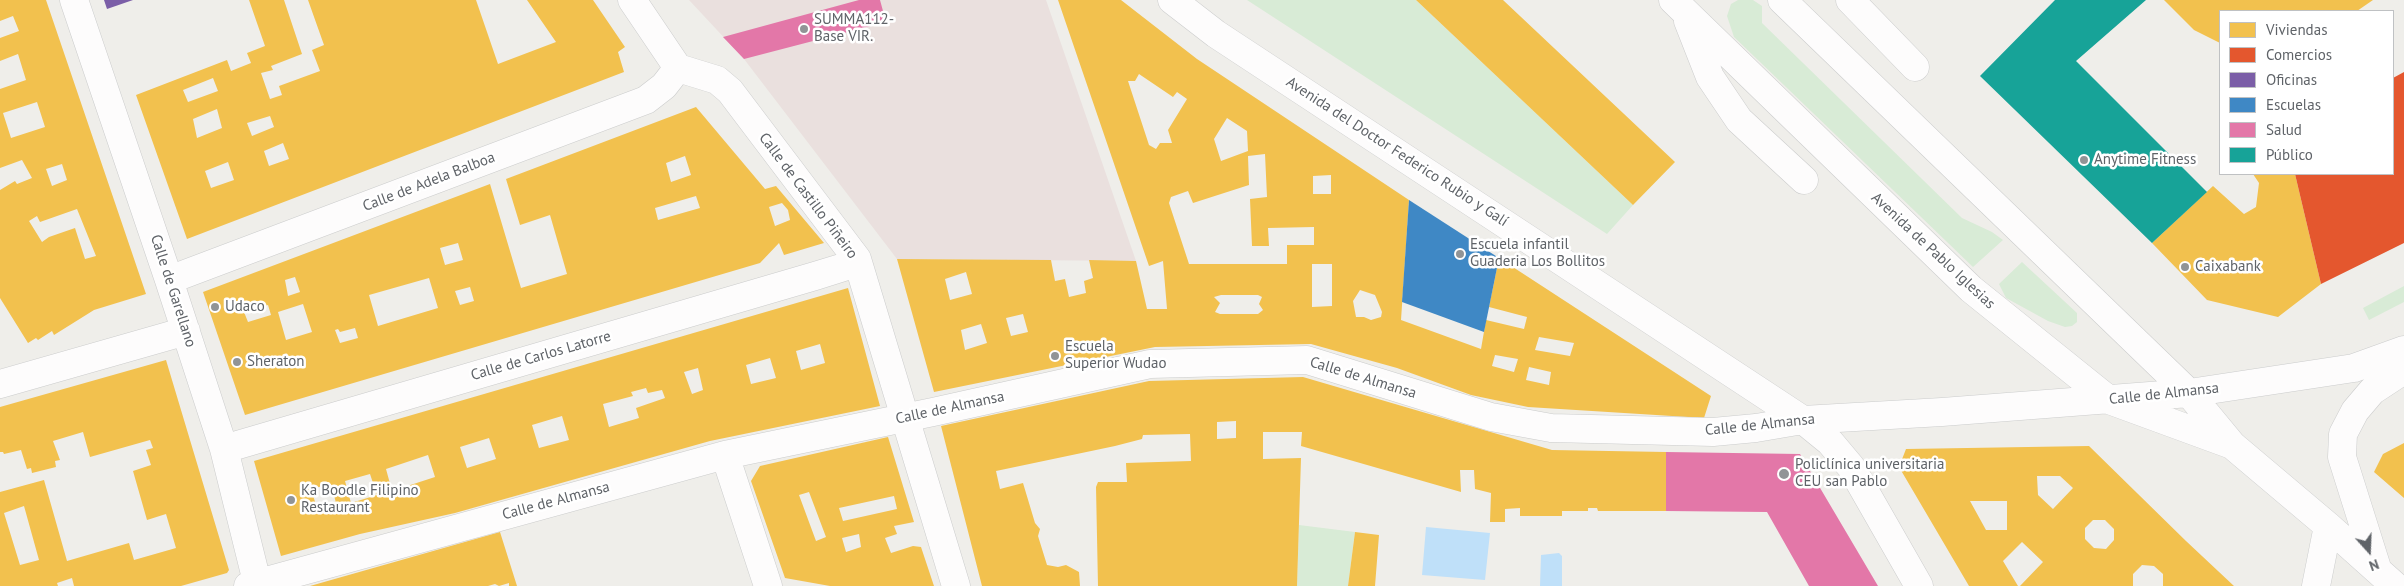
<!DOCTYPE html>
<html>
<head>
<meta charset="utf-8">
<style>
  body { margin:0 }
  #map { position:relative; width:2404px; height:586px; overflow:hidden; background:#efeeea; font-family:"PT Sans",sans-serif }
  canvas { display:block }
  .legend { position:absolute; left:2219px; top:10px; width:175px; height:165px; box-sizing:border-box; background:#fff; border:1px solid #bfc1c3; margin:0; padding:6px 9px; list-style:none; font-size:15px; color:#5f6368 }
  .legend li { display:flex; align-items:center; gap:10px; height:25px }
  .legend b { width:25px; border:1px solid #bfc1c3 }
  .north { position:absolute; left:2344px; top:526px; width:50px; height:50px; -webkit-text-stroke:4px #fff; paint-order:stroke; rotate:160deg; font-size:14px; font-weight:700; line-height:20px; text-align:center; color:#5f6368 }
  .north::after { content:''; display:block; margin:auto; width:18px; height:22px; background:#5f6368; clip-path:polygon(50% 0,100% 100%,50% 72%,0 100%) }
</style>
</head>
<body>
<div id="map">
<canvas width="2404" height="586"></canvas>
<ul class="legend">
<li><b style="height:14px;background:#f2c14e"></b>Viviendas</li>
<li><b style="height:14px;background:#e4572e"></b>Comercios</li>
<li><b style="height:14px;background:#7b5ea7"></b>Oficinas</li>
<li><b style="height:14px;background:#3f88c5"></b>Escuelas</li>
<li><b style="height:14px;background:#e377a8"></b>Salud</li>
<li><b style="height:14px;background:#17a398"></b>Público</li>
</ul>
<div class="north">N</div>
</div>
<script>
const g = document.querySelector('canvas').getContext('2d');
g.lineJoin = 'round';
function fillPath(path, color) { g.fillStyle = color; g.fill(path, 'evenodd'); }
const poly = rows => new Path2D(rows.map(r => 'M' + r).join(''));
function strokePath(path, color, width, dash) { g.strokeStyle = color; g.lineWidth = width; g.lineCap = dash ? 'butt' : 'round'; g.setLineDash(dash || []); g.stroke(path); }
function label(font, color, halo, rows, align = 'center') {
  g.font = font + ' "PT Sans",sans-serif'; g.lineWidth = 5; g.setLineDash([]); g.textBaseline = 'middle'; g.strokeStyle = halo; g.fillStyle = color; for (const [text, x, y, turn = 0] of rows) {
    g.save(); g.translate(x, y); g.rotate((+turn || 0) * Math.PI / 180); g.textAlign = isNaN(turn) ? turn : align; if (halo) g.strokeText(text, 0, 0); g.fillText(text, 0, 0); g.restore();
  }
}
const medical = poly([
  [689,0,1046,0,1136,261,897,259,744,59]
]);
const green = poly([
  [1247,0,1416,0,1633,205,1607,234],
  [1738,0,1753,0,1762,6,1762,23,1962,218,1992,232,2003,240,1973,267,1734,37,1727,16,1731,4],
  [2022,262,2077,313,2077,322,2072,326,2065,327,2048,321,2006,298,1999,284],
  [2404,286,2404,302,2369,320,2363,308],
  [1299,525,1355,532,1348,586,1297,586]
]);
const water = poly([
  [1426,527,1490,533,1485,580,1422,575],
  [1559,553,1562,556,1562,586,1540,586,1541,555]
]);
const homes = poly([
  [0,0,46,0,146,294,94,310,54,335,52,331,38,340,36,338,28,343,0,298,0,190,15,181,17,184,32,178,22,160,0,168,0,89,26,80,18,54,0,61,0,38,19,31,13,16,0,21],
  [37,102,45,127,11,138,3,113],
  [62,164,67,180,52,186,46,169],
  [77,209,96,256,85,259,75,228,49,237,42,242,29,221,37,216,40,222],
  [249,0,284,0,302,54,271,66,273,70,261,73,270,99,282,95,279,86,320,71,312,50,324,45,308,0,476,0,498,64,556,42,527,0,593,0,625,47,618,52,624,72,187,239,136,95,227,60,231,71,251,63,247,53,265,46],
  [213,78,218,91,188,102,183,90],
  [217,109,222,128,197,138,193,119],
  [270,116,274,127,252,136,247,123],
  [283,143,289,159,269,166,264,151],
  [228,162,234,180,211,188,205,171],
  [1058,0,1121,0,1197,59,1409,200,1401,320,1481,349,1486,320,1524,329,1527,317,1489,307,1499,258,1711,396,1704,418,1528,407,1471,395,1397,368,1311,344,1155,347,934,392,897,259,1051,260,1055,281,1065,279,1069,297,1086,293,1084,281,1093,278,1089,260,1136,261,1147,309,1167,309,1163,261,1149,266],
  [1139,74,1173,97,1177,92,1187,99,1168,130,1172,143,1160,143,1156,149,1149,145,1128,81,1135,81],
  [1227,118,1247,131,1248,151,1221,161,1214,139],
  [1265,154,1267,197,1250,199,1252,246,1269,246,1268,228,1314,227,1314,245,1287,245,1287,264,1189,264,1169,203,1171,197,1188,191,1193,203,1249,185,1248,156],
  [1331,175,1331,194,1313,194,1313,176],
  [1312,264,1332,264,1332,306,1312,307],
  [966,272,972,294,950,300,945,279],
  [1360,290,1375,295,1382,312,1381,317,1371,320,1364,317,1356,317,1353,301],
  [1221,295,1258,295,1262,297,1259,304,1263,310,1258,314,1220,314,1215,312,1220,303,1214,297],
  [1023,314,1028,332,1011,336,1006,318],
  [981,324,987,343,965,350,961,330],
  [1539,337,1574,343,1570,356,1535,350],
  [1495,355,1518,359,1514,372,1492,366],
  [1529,367,1551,372,1549,385,1526,380],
  [1416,0,1503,0,1675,162,1633,205],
  [2164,0,2373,0,2357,11,2220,11,2220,43,2194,30],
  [696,107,765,189,776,186,824,243,784,255,779,243,760,263,245,415,203,292,490,184,521,288,567,274,550,215,520,225,506,179],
  [685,156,691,175,671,182,666,163],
  [696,196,700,208,658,220,655,208],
  [782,203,788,210,790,220,775,226,769,207],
  [458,243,463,260,445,265,440,248],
  [295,277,300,292,288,296,285,280],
  [429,278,438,308,378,326,369,295],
  [470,287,474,301,460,305,455,291],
  [303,304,312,332,286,340,278,312],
  [268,305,271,315,248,322,244,312],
  [355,328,358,338,340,343,335,330,338,329,340,332],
  [2253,174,2295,174,2321,284,2278,317,2207,300,2152,243,2213,186,2244,214,2256,207,2259,183],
  [848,288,880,406,710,441,455,513,360,534,281,556,254,461],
  [820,344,825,363,801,370,796,351],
  [770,358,776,378,751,384,746,365],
  [698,368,703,390,692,394,684,372],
  [646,388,648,393,662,390,665,398,636,408,639,418,609,427,603,404,633,396,631,392],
  [562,416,569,440,539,448,532,425],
  [489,438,496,459,467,468,460,447],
  [428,455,435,477,392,491,386,469],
  [370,474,377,495,351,503,345,481],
  [331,484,336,503,317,508,311,489],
  [166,360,229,570,227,573,181,586,74,586,72,578,57,583,58,586,0,586,0,492,44,480,67,561,129,543,134,560,176,548,166,514,147,520,133,471,151,465,146,450,153,448,150,440,90,457,83,432,53,441,60,460,55,461,56,467,32,473,31,468,27,469,21,450,4,454,3,452,0,452,0,407],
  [24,506,39,560,20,565,4,513],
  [1303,377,1552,450,1666,452,1666,511,1598,511,1597,508,1588,508,1588,511,1562,511,1562,516,1520,516,1520,508,1505,509,1505,522,1490,522,1491,493,1475,489,1474,470,1460,470,1461,492,1301,446,1302,432,1263,432,1263,459,1301,458,1297,586,1098,586,1096,487,1098,482,1127,482,1126,463,1191,461,1190,434,1143,435,1142,439,1115,446,996,471,1000,489,1023,483,1035,523,1040,529,1038,536,1047,565,1058,567,1066,565,1079,572,1080,586,982,586,941,426,1149,381],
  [1236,421,1236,438,1217,439,1217,422],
  [888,437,914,522,894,526,897,534,885,538,891,553,913,546,921,547,934,586,830,586,785,578,751,481,760,466],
  [809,492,826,537,816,541,799,495],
  [894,496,897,509,843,521,839,508],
  [859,534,861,547,846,552,842,538],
  [2404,443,2404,498,2374,472,2383,454],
  [2089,446,2186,541,2234,586,2163,586,2163,574,2154,566,2142,565,2133,574,2133,586,2020,586,2043,562,2022,542,2003,561,2018,586,1969,586,1899,467,1906,449],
  [2037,476,2060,476,2073,488,2053,509,2038,495],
  [1970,501,2007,501,2007,530,1986,530],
  [2093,520,2105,520,2114,529,2114,540,2106,549,2094,548,2085,539,2085,528],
  [500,532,517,586,509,586,509,583,499,586,495,584,488,586,310,586],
  [1355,532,1379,535,1375,586,1348,586]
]);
const shops = poly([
  [2404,72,2404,243,2321,284,2295,174,2393,174,2393,78]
]);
const offices = poly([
  [104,0,133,0,107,9]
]);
const schools = poly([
  [1409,200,1499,258,1484,332,1402,302]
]);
const health = poly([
  [859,0,880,0,886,22,744,59,723,37],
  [1666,452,1800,454,1878,586,1809,586,1767,512,1666,511]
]);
const public = poly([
  [2055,0,2146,0,2076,61,2207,192,2152,243,1980,76]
]);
const minor = poly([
  [74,0,169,280,224,449,258,586],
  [632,0,678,68,717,80,730,91,857,259,956,586],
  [1172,0,1216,34,1803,420,1830,442,1851,467,1919,586],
  [1673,0,1971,289,2109,400,2232,445],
  [1782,0,2189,393,2232,445,2328,526,2395,586],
  [1850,0,1915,67],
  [1688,21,1710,77,1739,120,1804,180],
  [169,280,646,100,664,86,678,68],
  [0,384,186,331],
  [224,449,815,276,844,267,857,259],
  [725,455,768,586],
  [2377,568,2342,457,2343,434,2355,411,2372,391,2404,370],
  [248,586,725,455,933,412,1150,364,1307,360,1491,417,1551,428,1713,432,1756,428,1803,420,1942,412,2189,393,2354,368,2404,350],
  [2316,586,2328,526]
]);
const markers = [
  [804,29,5,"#919496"],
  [2084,160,5,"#919496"],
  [1460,254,5,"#919496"],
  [2185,267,5,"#919496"],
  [215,307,5,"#919496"],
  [1055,356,5,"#919496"],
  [237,362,5,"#919496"],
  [1784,474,6,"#919496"],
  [291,500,5,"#919496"]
];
const poiNames = [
  ["SUMMA112-",814,20],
  ["Base VIR.",814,37],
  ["Anytime Fitness",2094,160],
  ["Escuela infantil",1470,245],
  ["Guaderia Los Bollitos",1470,262],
  ["Caixabank",2195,267],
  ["Udaco",225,307],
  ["Escuela",1065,347],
  ["Superior Wudao",1065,364],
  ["Sheraton",247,362],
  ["Policlínica universitaria",1795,465],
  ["CEU san Pablo",1795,482],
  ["Ka Boodle Filipino",301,491],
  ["Restaurant",301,508]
];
const streetNames = [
  ["Avenida del Doctor Federico Rubio y Galí",1397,152,33],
  ["Calle de Adela Balboa",429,182,-21],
  ["Calle de Castillo Piñeiro",808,196,53],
  ["Avenida de Pablo Iglesias",1933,251,43],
  ["Calle de Garellano",173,291,72],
  ["Calle de Carlos Latorre",541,356,-16],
  ["Calle de Almansa",1363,378,17],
  ["Calle de Almansa",2164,394,-6],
  ["Calle de Almansa",950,408,-12],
  ["Calle de Almansa",1760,425,-6],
  ["Calle de Almansa",556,501,-15]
];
fillPath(medical, '#eae0de');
fillPath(green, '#d8ebd6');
fillPath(water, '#bfe0f9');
fillPath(homes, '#f2c14e');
fillPath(shops, '#e4572e');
fillPath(offices, '#7b5ea7');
fillPath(schools, '#3f88c5');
fillPath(health, '#e377a8');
fillPath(public, '#17a398');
strokePath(minor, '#cbcccc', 29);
strokePath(minor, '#fdfcfc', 28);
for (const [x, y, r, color] of markers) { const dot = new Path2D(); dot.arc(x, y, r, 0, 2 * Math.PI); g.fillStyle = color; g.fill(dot); strokePath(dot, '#fff', 2); }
label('15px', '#5f6368', '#fff', poiNames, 'left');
label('15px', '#5f6368', '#fff', streetNames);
</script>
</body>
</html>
